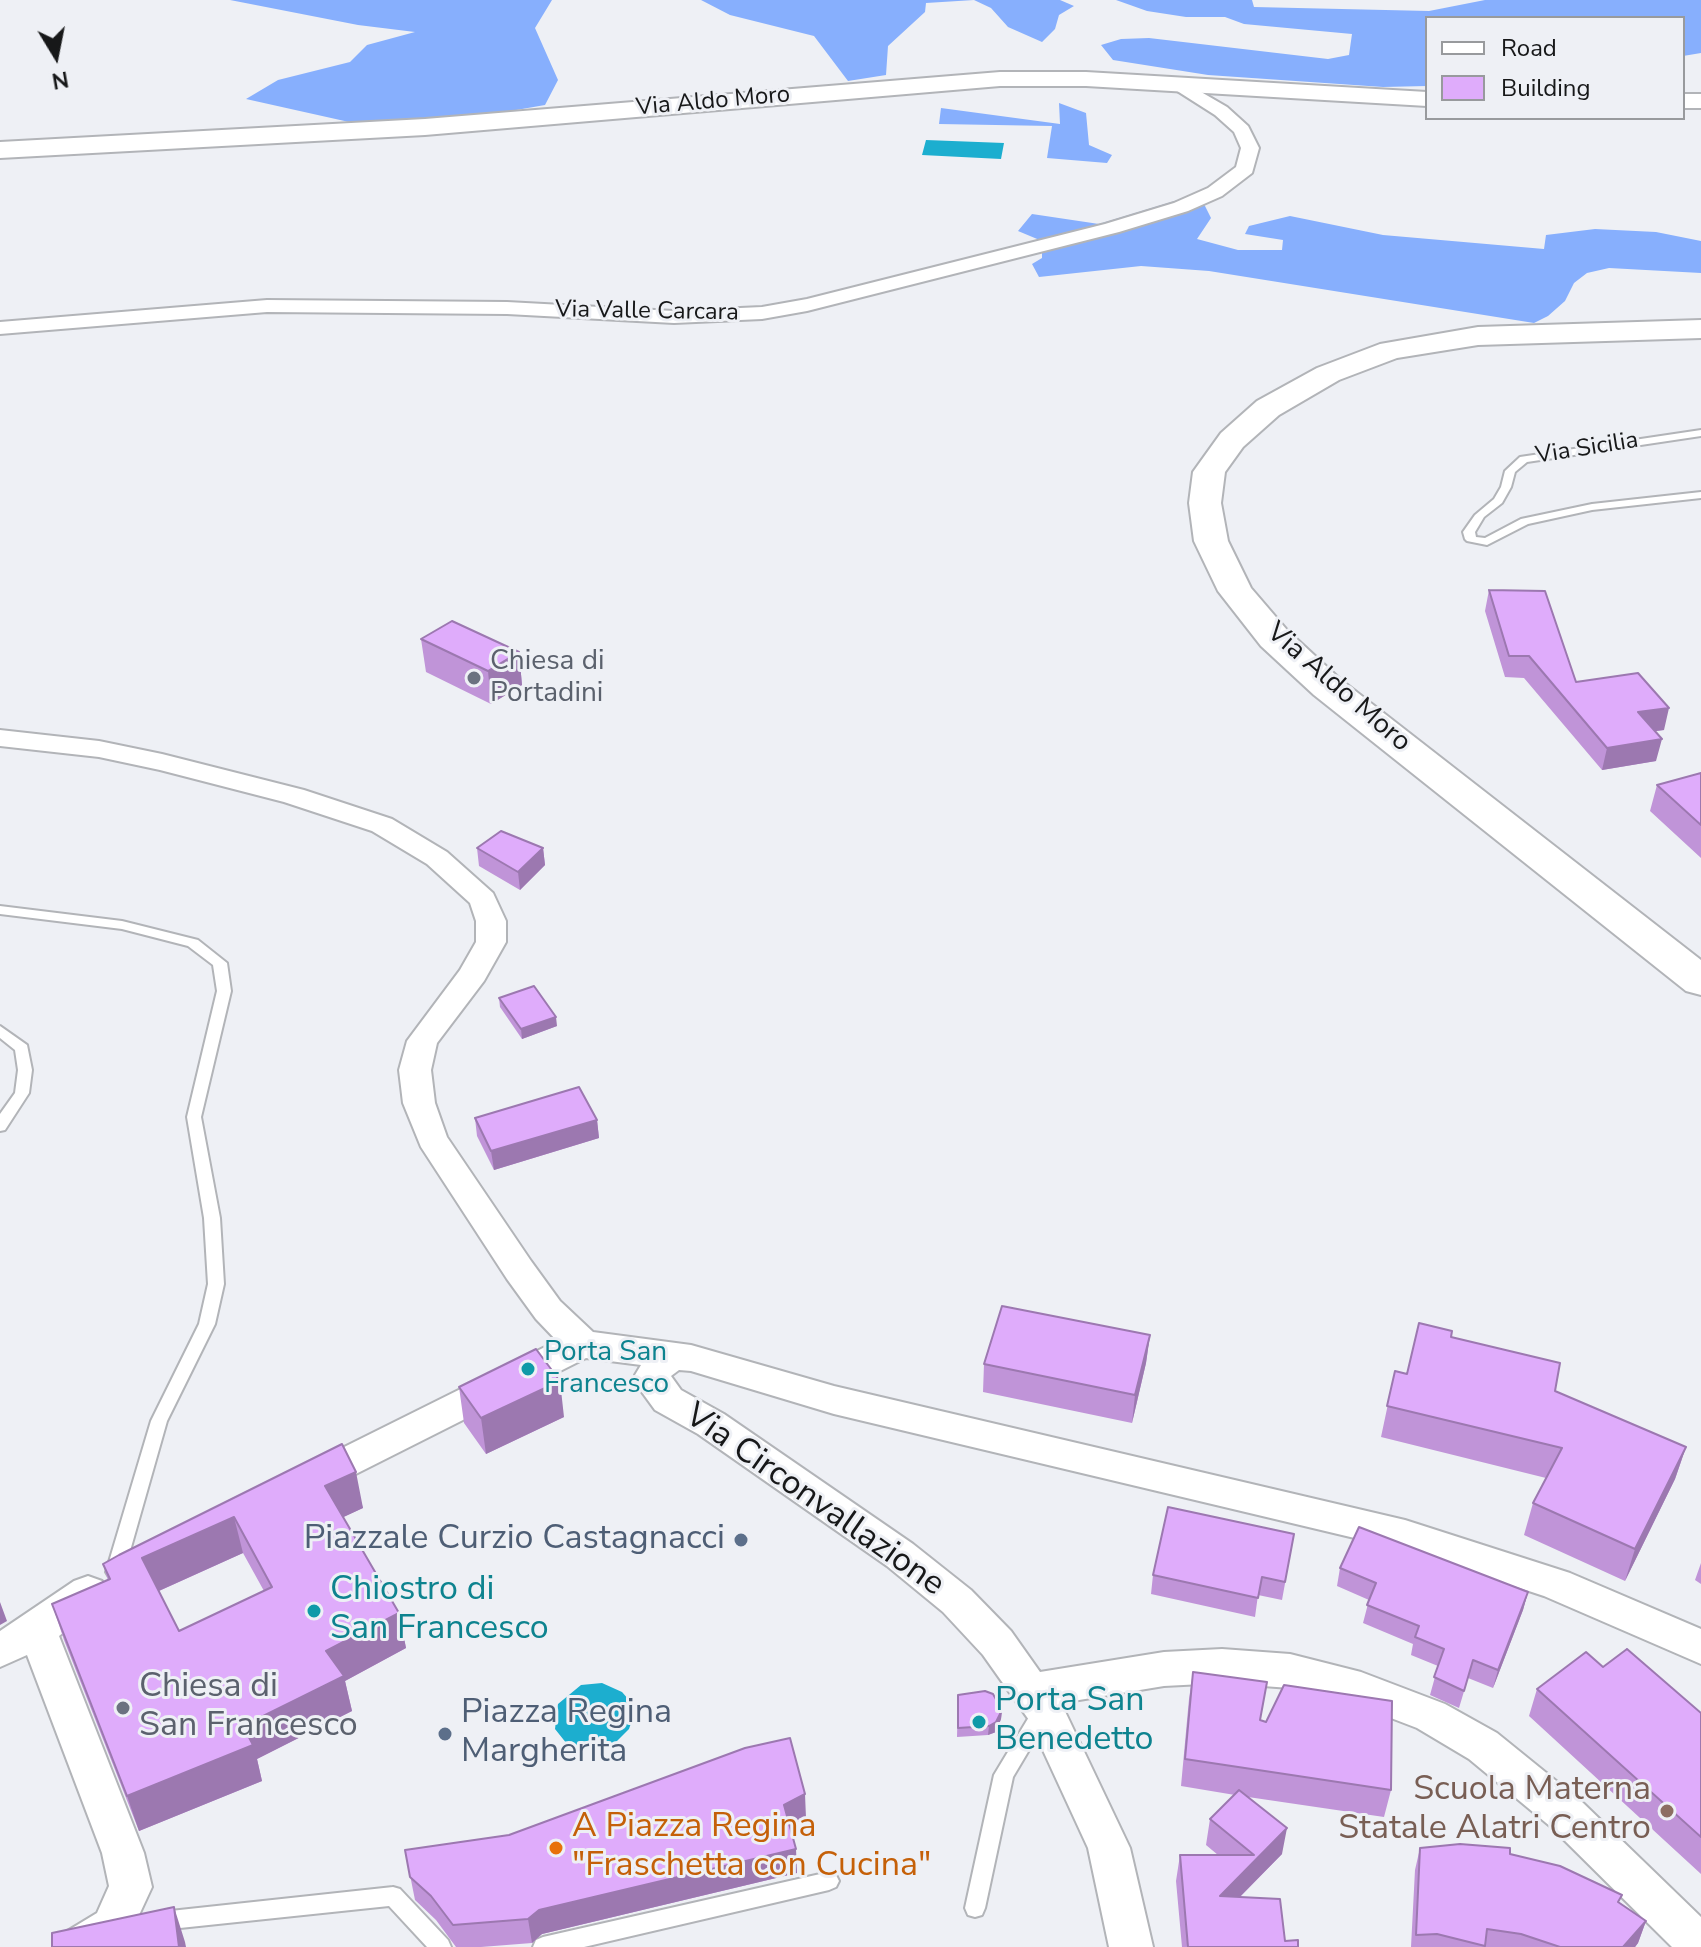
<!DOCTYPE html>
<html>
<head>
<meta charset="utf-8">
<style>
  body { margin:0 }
  #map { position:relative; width:1701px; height:1947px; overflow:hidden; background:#eef0f5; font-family:"Nunito Sans",sans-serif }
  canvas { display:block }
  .legend { position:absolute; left:1425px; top:16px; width:260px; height:104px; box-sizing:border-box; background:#eef0f5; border:2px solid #989a9d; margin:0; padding:10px 14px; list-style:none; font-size:24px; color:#171819 }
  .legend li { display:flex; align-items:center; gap:16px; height:40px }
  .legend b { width:40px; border:2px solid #989a9d }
  .north { position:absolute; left:16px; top:16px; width:80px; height:80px; -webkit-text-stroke:6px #eef0f5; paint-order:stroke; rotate:170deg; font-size:22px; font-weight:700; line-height:32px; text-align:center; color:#171819 }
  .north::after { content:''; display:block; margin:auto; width:28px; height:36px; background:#171819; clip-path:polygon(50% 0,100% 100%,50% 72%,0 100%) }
</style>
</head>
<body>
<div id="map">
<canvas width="1701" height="1947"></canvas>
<ul class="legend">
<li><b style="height:10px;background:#fff"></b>Road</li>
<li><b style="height:22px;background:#dfacfb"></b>Building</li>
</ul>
<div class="north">N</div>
</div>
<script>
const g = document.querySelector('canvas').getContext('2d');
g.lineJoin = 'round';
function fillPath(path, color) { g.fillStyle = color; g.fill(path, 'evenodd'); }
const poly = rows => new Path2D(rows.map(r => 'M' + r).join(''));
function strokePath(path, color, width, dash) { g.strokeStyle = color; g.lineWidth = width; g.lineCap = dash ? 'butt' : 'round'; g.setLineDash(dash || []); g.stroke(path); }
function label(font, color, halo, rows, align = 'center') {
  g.font = font + ' "Nunito Sans",sans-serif'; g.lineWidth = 6; g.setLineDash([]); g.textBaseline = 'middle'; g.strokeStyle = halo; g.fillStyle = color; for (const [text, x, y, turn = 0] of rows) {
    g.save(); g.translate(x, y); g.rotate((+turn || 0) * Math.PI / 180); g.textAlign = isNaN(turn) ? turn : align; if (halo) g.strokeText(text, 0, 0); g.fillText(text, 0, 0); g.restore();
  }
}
const forest = poly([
  [230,0,552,0,535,28,558,80,545,105,476,117,358,124,246,99,278,80,350,62,367,45,415,32,358,25],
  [701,0,1060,0,1074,6,1059,15,1055,29,1042,42,1008,27,991,8,974,0,926,3,925,12,888,46,886,75,848,81,814,36,730,15],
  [1116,0,1252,0,1254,7,1429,11,1485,0,1701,0,1701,53,1683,56,1683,18,1427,18,1427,86,1383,87,1208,75,1113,60,1101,45,1121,39,1149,38,1328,59,1349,55,1352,34,1244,24,1225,17,1186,17,1147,11],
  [1059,103,1086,113,1089,145,1112,155,1107,163,1047,158,1052,126,939,124,941,108,1060,124],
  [1178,200,1203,202,1211,218,1197,239,1238,250,1282,250,1283,240,1245,234,1249,226,1290,216,1383,235,1544,249,1546,235,1595,229,1656,232,1701,241,1701,273,1609,268,1587,273,1574,283,1565,301,1548,316,1534,323,1209,271,1141,266,1039,277,1032,264,1042,258,1042,241,1018,231,1032,214,1099,224]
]);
const water = poly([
  [926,140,1004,143,1001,159,922,155],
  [602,1683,622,1692,629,1700,632,1720,629,1729,612,1746,577,1749,567,1744,555,1729,558,1704,581,1685]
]);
const lane = poly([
  [1701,430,1701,436,1527,462,1515,472,1511,487,1502,503,1484,517,1475,532,1476,537,1485,538,1521,519,1592,504,1701,492,1701,498,1592,510,1528,524,1487,545,1467,541,1465,539,1463,532,1475,515,1494,499,1501,487,1505,471,1520,457,1701,430],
  [0,906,122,921,198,940,227,963,231,991,201,1117,220,1218,224,1284,215,1324,167,1421,124,1572,121,1577,115,1579,109,1577,106,1572,151,1421,199,1324,208,1284,204,1218,187,1117,217,991,213,965,188,946,122,929,0,914,0,906],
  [0,1026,27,1045,32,1070,29,1093,5,1130,0,1131,0,1114,15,1093,18,1070,15,1050,0,1038,0,1026],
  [1042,1705,1049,1707,1051,1713,1013,1777,985,1908,982,1915,975,1917,968,1915,965,1908,994,1775,1035,1707,1042,1705],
  [829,1872,836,1875,839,1881,836,1887,829,1890,584,1947,533,1947,536,1940,543,1937,829,1872],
  [393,1887,400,1889,448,1940,451,1947,427,1947,389,1906,161,1930,154,1928,151,1921,154,1914,161,1912,393,1887]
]);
const street = poly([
  [1177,78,1227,107,1248,126,1259,148,1252,173,1222,196,1188,211,1119,232,807,311,762,319,674,323,507,314,267,312,0,334,0,322,267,300,507,302,674,311,762,307,807,299,1105,224,1174,203,1208,188,1236,167,1241,148,1234,132,1215,115,1171,87,1171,79,1177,78],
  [0,730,99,741,162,754,304,790,392,819,447,852,493,893,506,921,506,942,484,981,437,1043,431,1070,435,1103,447,1137,531,1261,560,1301,593,1332,691,1345,834,1386,1405,1520,1570,1573,1701,1629,1701,1664,1544,1596,1405,1550,834,1414,691,1371,679,1370,671,1376,681,1390,724,1414,913,1544,971,1590,1011,1631,1040,1672,1164,1652,1222,1649,1290,1654,1361,1672,1445,1704,1497,1733,1581,1801,1701,1917,1701,1947,1672,1947,1551,1827,1469,1759,1417,1728,1357,1705,1290,1688,1222,1683,1164,1686,1061,1703,1130,1848,1153,1947,1109,1947,1088,1848,1029,1720,983,1655,943,1612,887,1566,698,1434,655,1410,639,1388,635,1375,641,1365,586,1358,326,1489,313,1494,300,1489,294,1479,300,1469,557,1341,536,1319,507,1279,421,1147,403,1103,399,1070,407,1041,460,970,476,942,476,921,470,903,427,864,372,831,284,802,160,770,99,757,0,746,0,730],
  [88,1576,102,1581,107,1592,102,1603,59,1636,144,1853,152,1887,127,1941,118,1947,57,1947,64,1933,97,1913,109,1886,102,1853,27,1655,0,1667,0,1631,74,1581,88,1576]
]);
const secondary = poly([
  [1000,72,1086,72,1427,92,1427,106,1086,86,1000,86,425,135,0,158,0,142,425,119,1000,72],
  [1683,94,1701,94,1701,108,1683,108,1683,94],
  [1701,320,1701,338,1478,345,1397,358,1339,380,1279,415,1243,447,1225,472,1221,503,1228,541,1251,588,1287,630,1340,679,1701,960,1701,995,1686,991,1314,695,1261,646,1218,591,1194,541,1189,503,1193,472,1221,433,1257,401,1317,368,1380,344,1478,327,1701,320]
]);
const wall = poly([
  [1489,590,1576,682,1664,730,1654,731,1656,761,1602,770,1524,678,1505,677,1485,611],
  [421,639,519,652,522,685,491,704,426,672],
  [1701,773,1701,858,1650,811,1657,785],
  [477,848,543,848,545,865,520,890,479,866],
  [499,998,557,1026,522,1039,500,1007],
  [475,1118,597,1120,599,1138,494,1170,477,1136],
  [1150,1335,1146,1363,1132,1423,983,1392,984,1364],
  [1451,1337,1555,1391,1686,1447,1675,1479,1625,1581,1524,1535,1533,1503,1546,1478,1381,1437,1395,1371,1407,1374],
  [459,1387,564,1417,486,1454,464,1423],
  [342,1444,363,1508,343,1517,399,1613,406,1648,345,1681,352,1711,257,1759,262,1781,139,1831,64,1640,52,1604,108,1580,103,1564],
  [243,1553,264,1591,179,1631,159,1591],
  [1294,1534,1282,1600,1258,1595,1255,1617,1151,1594,1153,1575],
  [1701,1563,1701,1584,1695,1580],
  [1340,1568,1528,1592,1523,1610,1493,1688,1468,1678,1459,1708,1430,1695,1438,1666,1411,1655,1413,1644,1363,1623,1369,1600,1337,1586],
  [1603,1667,1701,1713,1701,1874,1529,1716,1537,1689],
  [1193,1672,1260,1720,1391,1790,1384,1817,1248,1797,1282,1854,1240,1897,1285,1941,1298,1947,1182,1947,1176,1881,1180,1855,1218,1855,1206,1845,1210,1819,1235,1795,1181,1786,1189,1699],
  [958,1695,1002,1710,1001,1719,996,1732,988,1735,957,1737],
  [806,1818,790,1826,797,1873,542,1934,532,1943,481,1947,456,1947,436,1920,415,1900,405,1850],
  [1420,1848,1510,1854,1619,1902,1646,1921,1638,1943,1635,1947,1411,1947,1415,1870]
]);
const shadedWall = poly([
  [519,652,522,685,491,704,488,671],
  [1669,708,1664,730,1633,734,1638,712],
  [1662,739,1656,761,1602,770,1607,748],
  [543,848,545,865,520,890,518,872],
  [556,1017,557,1026,522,1039,521,1029],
  [597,1120,599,1138,494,1170,491,1151],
  [1150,1335,1146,1363,1132,1423,1135,1395],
  [560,1381,564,1417,486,1454,481,1418],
  [1686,1447,1675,1479,1625,1581,1635,1549],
  [356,1472,363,1508,333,1522,325,1486],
  [234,1517,243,1553,152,1594,142,1558],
  [1528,1592,1523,1610,1493,1688,1498,1670],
  [0,1602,7,1621,0,1625],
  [399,1613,406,1648,345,1681,352,1711,257,1759,262,1781,139,1831,127,1796,243,1726,326,1651],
  [1002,1710,1001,1719,996,1732,988,1735,989,1726],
  [805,1794,806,1818,784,1829,784,1805],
  [1287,1828,1282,1854,1216,1921,1220,1896],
  [796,1849,797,1873,542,1934,532,1943,528,1919,539,1910],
  [174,1907,185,1942,186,1947,179,1947],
  [1646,1921,1638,1943,1635,1947,1623,1947]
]);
const building = poly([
  [1489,590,1545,591,1576,682,1638,673,1669,708,1638,712,1662,739,1607,748,1529,656,1509,656,1489,590],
  [452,621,519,652,488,671,421,639,452,621],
  [1701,773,1701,825,1657,785,1701,773],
  [501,831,543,848,518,872,477,848,501,831],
  [534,986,556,1017,521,1029,499,998,534,986],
  [579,1087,597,1120,491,1151,475,1118,579,1087],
  [1002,1306,1150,1335,1135,1395,984,1364,1002,1306],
  [1419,1323,1452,1331,1451,1337,1560,1363,1555,1391,1686,1447,1635,1549,1533,1503,1562,1448,1387,1406,1395,1371,1407,1374,1419,1323],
  [536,1349,560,1381,481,1418,459,1387,536,1349],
  [342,1444,356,1472,325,1486,399,1613,326,1651,344,1676,243,1726,253,1745,127,1796,52,1604,110,1579,103,1564,119,1555,342,1444],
  [234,1517,272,1587,179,1631,142,1558,234,1517],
  [1168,1507,1294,1534,1285,1582,1262,1577,1258,1598,1153,1575,1168,1507],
  [1359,1527,1528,1592,1498,1670,1473,1660,1464,1691,1434,1677,1444,1649,1415,1637,1419,1626,1367,1605,1376,1583,1340,1568,1359,1527],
  [1627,1649,1701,1713,1701,1837,1537,1689,1586,1652,1603,1667,1627,1649],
  [1193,1672,1267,1682,1260,1720,1266,1722,1284,1685,1392,1701,1391,1790,1185,1759,1193,1672],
  [985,1691,993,1694,1002,1710,996,1722,989,1726,958,1728,958,1695,985,1691],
  [790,1738,805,1794,784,1805,796,1849,539,1910,528,1919,453,1925,431,1896,410,1877,405,1850,509,1835,745,1748,790,1738],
  [1239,1790,1287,1828,1220,1896,1280,1899,1285,1941,1298,1940,1298,1947,1188,1947,1180,1855,1254,1855,1210,1819,1239,1790],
  [1460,1844,1510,1848,1510,1854,1560,1866,1622,1895,1618,1902,1646,1921,1623,1947,1560,1947,1521,1934,1487,1929,1485,1946,1437,1934,1416,1935,1420,1848,1460,1844],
  [174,1907,179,1947,52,1947,52,1933,174,1907]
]);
const markers = [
  [474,678,8,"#6b7280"],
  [528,1369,8,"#0f9aa8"],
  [741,1540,8,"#5c6f8a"],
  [314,1611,8,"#0f9aa8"],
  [123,1708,8,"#6b7280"],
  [979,1722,8,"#0f9aa8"],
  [445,1734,8,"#5c6f8a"],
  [1667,1811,8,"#8d6e63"],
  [556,1848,8,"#e8710a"]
];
const farStreetnames = [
  ["Via Aldo Moro",713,102,-5],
  ["Via Valle Carcara",647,312,1],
  ["Via Sicilia",1587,449,-9]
];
const worshipNames = [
  ["Chiesa di",490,662],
  ["Portadini",490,694]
];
const streetNames = [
  ["Via Aldo Moro",1338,688,41]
];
const cultureNames = [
  ["Porta San",544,1353],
  ["Francesco",544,1385]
];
const nearStreetnames = [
  ["Via Circonvallazione",814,1501,35]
];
const nearServicenames = [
  ["Piazzale Curzio Castagnacci",725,1540],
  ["Piazza Regina",461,1714,"left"],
  ["Margherita",461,1753,"left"]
];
const nearCulturenames = [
  ["Chiostro di",330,1591],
  ["San Francesco",330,1630],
  ["Porta San",995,1702],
  ["Benedetto",995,1741]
];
const nearWorshipnames = [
  ["Chiesa di",139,1688],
  ["San Francesco",139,1727]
];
const nearEducationnames = [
  ["Scuola Materna",1651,1791],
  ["Statale Alatri Centro",1651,1830]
];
const nearFoodnames = [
  ["A Piazza Regina",572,1828],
  ["\"Fraschetta con Cucina\"",572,1867]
];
fillPath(forest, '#87affd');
fillPath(water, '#1caecf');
strokePath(lane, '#b2b4b8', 4);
strokePath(street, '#b2b4b8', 4);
strokePath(secondary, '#b2b4b8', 4);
fillPath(lane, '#fff');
fillPath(street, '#fff');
fillPath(secondary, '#fff');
fillPath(wall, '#c094d8');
fillPath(shadedWall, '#9c78b0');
fillPath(building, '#dfacfb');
strokePath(building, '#9c78b0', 2);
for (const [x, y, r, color] of markers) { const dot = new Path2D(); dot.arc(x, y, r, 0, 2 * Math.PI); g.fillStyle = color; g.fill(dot); strokePath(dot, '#eef0f5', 3); }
label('24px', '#171819', '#eef0f5', farStreetnames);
label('28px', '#5b616d', '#eef0f5', worshipNames, 'left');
label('28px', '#171819', '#eef0f5', streetNames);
label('28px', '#0d838f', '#eef0f5', cultureNames, 'left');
label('34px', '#171819', '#eef0f5', nearStreetnames);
label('34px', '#4e5e75', '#eef0f5', nearServicenames, 'right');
label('34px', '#0d838f', '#eef0f5', nearCulturenames, 'left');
label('34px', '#5b616d', '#eef0f5', nearWorshipnames, 'left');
label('34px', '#785e54', '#eef0f5', nearEducationnames, 'right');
label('34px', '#c56008', '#eef0f5', nearFoodnames, 'left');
</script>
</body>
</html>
